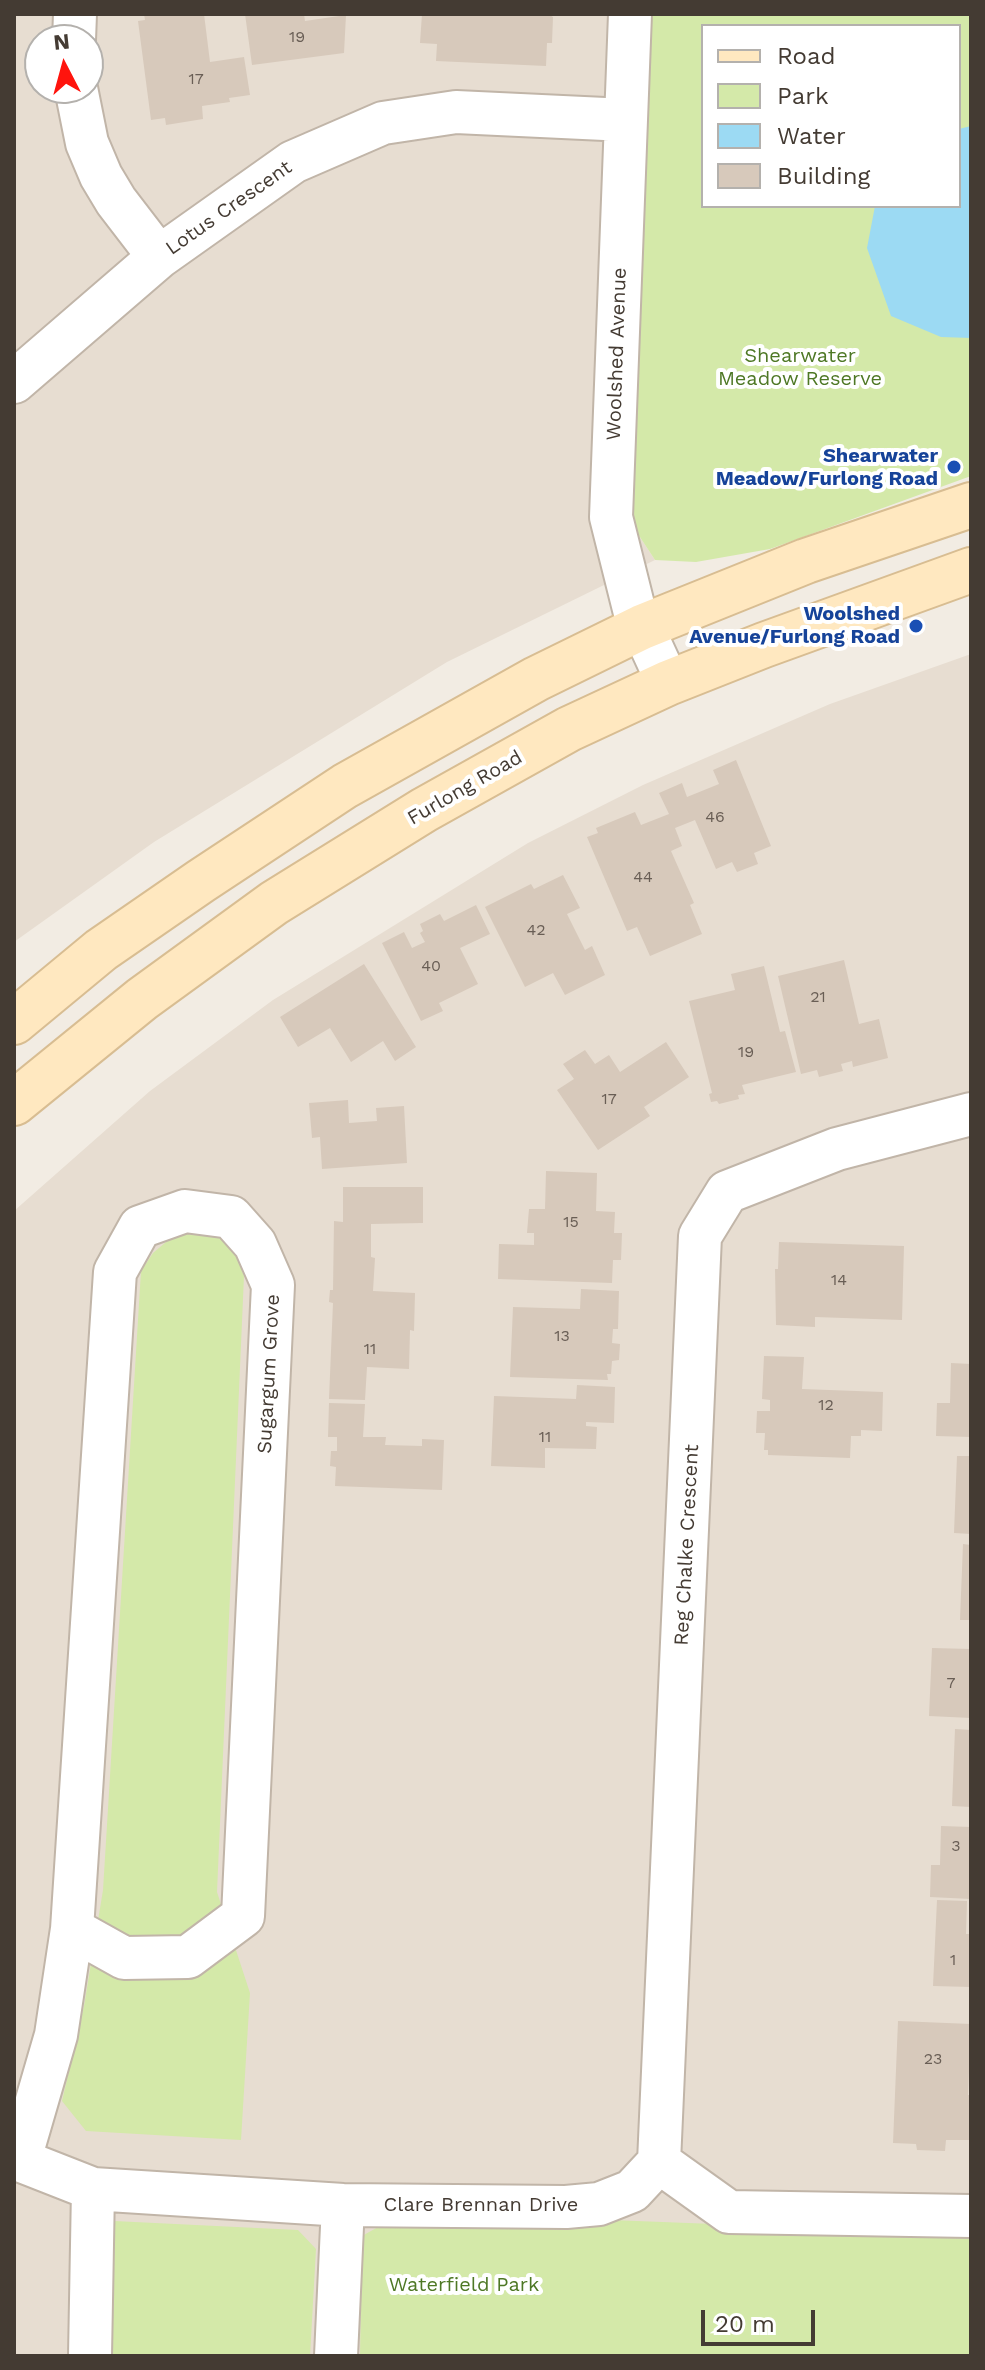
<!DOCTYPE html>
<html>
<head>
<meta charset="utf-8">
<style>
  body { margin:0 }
  #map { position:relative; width:985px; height:2370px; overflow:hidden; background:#f2ece3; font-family:"Work Sans",sans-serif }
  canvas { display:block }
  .frame { position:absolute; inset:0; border:16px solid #443b33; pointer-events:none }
  .legend { position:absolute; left:701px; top:24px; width:260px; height:184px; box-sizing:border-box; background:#fff; border:2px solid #b4b1ad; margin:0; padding:10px 14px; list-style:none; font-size:24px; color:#443b33 }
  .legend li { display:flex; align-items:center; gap:16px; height:40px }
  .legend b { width:40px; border:2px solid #b4b1ad }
  .north { position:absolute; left:24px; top:24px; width:80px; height:80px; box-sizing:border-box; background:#fff; border:2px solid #b4b1ad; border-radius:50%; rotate:354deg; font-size:22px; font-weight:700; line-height:32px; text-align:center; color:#443b33 }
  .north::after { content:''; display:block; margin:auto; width:28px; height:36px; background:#ff140d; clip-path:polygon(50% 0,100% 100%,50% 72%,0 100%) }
  .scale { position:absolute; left:701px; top:2310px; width:114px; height:36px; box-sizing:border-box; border:4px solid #443b33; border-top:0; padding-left:10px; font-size:24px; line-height:28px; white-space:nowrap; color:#443b33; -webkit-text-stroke:6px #fff; paint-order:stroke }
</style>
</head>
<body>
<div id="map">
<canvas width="985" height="2370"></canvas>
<div class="frame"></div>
<ul class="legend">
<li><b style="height:10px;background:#ffe8c0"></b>Road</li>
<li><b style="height:22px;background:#d4e9a9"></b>Park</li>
<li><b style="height:22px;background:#9cdaf3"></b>Water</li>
<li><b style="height:22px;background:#d7c9bb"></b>Building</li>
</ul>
<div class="north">N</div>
<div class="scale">20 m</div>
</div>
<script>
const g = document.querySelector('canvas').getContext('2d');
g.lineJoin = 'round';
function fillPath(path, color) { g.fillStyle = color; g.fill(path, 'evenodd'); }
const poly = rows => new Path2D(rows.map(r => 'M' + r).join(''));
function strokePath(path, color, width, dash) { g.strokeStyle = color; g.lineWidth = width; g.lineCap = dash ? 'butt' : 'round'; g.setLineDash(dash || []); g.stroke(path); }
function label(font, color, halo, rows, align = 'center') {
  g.font = font + ' "Work Sans",sans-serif'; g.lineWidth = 8; g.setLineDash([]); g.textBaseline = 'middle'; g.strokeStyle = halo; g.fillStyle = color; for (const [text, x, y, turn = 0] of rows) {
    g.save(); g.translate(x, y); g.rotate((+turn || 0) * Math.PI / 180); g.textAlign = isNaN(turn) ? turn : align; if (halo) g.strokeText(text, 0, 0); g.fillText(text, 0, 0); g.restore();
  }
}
const residential = poly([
  [14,14,651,14,632,525,655,560,447,662,154,842,14,942],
  [40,40,88,40,88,88,40,88],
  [971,654,971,2356,14,2356,14,1211,150,1091,273,1000,528,843,643,785,830,704]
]);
const green = poly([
  [651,14,971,14,971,476,770,549,696,562,655,560,632,525],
  [703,26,959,26,959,206,703,206],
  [197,1232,222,1239,236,1255,244,1276,217,1892,250,1993,241,2140,86,2131,62,2101,84,2006,103,1890,141,1271,153,1253,172,1237],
  [405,2212,971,2234,971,2356,360,2356,362,2236],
  [114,2221,298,2230,316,2249,310,2356,110,2356]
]);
const water = poly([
  [971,126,971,338,941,337,891,316,867,248,875,206,959,206,959,129]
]);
const building = poly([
  [144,14,204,14,210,62,244,57,250,95,229,98,230,102,202,106,203,119,166,125,165,118,151,120,138,21,145,20],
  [245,14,304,14,305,21,346,15,344,53,252,65],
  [422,14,548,14,553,17,552,43,547,43,546,66,436,61,437,44,420,43],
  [736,760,771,846,754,853,758,864,737,872,732,862,716,869,695,820,675,828,682,846,671,851,694,903,690,905,702,934,650,956,637,927,627,931,587,837,598,833,596,828,635,812,641,825,669,814,659,793,682,783,687,797,719,784,713,770],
  [563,875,580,908,567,914,585,950,592,946,605,975,565,995,553,973,525,987,485,907,531,884,534,889],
  [476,905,490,934,460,948,478,984,439,1003,443,1011,421,1021,382,943,404,932,412,948,425,942,420,933,423,931,420,924,440,914,444,921],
  [844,960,859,1024,879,1019,888,1058,853,1067,852,1061,841,1064,843,1071,819,1077,817,1070,801,1074,778,976],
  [364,964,416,1047,395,1061,383,1041,351,1062,330,1028,298,1047,280,1017],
  [764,966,780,1032,785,1031,796,1072,742,1085,745,1094,738,1095,739,1099,719,1104,717,1101,711,1102,709,1094,712,1093,689,1001,735,990,731,974],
  [666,1042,689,1077,644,1107,650,1116,598,1150,557,1090,574,1079,563,1064,585,1050,595,1064,609,1055,620,1072],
  [348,1100,349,1123,377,1121,376,1108,404,1106,407,1163,322,1169,320,1137,312,1138,309,1103],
  [546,1171,597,1173,596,1211,615,1212,614,1233,622,1233,621,1260,613,1260,612,1283,498,1279,499,1244,534,1245,534,1233,527,1233,529,1209,545,1209],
  [343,1187,423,1187,423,1223,371,1224,371,1257,375,1258,373,1291,415,1293,414,1331,410,1330,409,1369,367,1367,365,1400,329,1399,333,1303,329,1302,330,1290,333,1290,334,1221,343,1222],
  [779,1242,904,1246,902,1320,815,1317,815,1327,776,1325,775,1269,778,1269],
  [581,1289,619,1291,618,1329,613,1329,612,1343,620,1344,619,1360,612,1361,611,1374,607,1374,608,1380,510,1377,513,1307,580,1309],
  [764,1356,804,1357,802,1389,883,1392,882,1431,861,1430,861,1436,851,1436,850,1458,768,1455,768,1450,764,1450,765,1433,756,1433,757,1411,770,1411,770,1400,762,1399],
  [951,1363,971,1364,971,1437,936,1436,937,1403,950,1403],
  [577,1385,615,1387,614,1423,586,1422,586,1426,597,1427,596,1449,545,1448,545,1468,491,1466,494,1396,576,1399],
  [329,1403,365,1404,363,1437,386,1437,385,1445,422,1446,422,1439,444,1440,442,1490,335,1486,336,1467,330,1466,331,1451,337,1451,337,1437,328,1437],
  [957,1456,971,1456,971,1534,954,1533],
  [963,1544,971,1545,971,1620,960,1620],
  [932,1648,971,1649,971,1718,929,1716],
  [955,1729,971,1730,971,1807,952,1806],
  [941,1826,971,1827,971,1899,930,1897,931,1865,940,1865],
  [937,1900,967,1901,966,1934,971,1934,971,1987,933,1986],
  [898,2021,971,2024,968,2095,971,2095,971,2140,946,2140,945,2151,917,2150,916,2144,893,2143]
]);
const minor = poly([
  [630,14,611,517,634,609,668,683],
  [74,40,75,14],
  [76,88,87,143,101,176,116,201,159,257],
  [14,382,159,257,293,162,383,123,456,112,626,120],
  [14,2158,93,2189,343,2205,566,2207,599,2204,632,2191,659,2162,729,2212,971,2216],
  [20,2159,56,2035,72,1929,115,1272,140,1227,185,1211,231,1217,255,1244,273,1285,243,1916,188,1957,124,1958,72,1929],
  [659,2162,700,1236,727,1192,837,1149,971,1114],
  [90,2356,93,2189],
  [336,2356,343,2205]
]);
const secondary = poly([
  [14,1022,101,950,201,881,345,786,536,679,642,627,806,561,971,505],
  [14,1103,142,999,274,903,424,810,569,729,668,683,764,645,971,570]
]);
const markers = [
  [954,467,8,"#1a4fb4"],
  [916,626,8,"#1a4fb4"]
];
const numberNames = [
  ["19",297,37],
  ["17",196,79],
  ["46",715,817],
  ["44",643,877],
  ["42",536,930],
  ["40",431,966],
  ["21",818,997],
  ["19",746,1052],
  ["17",609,1099],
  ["15",571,1222],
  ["14",839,1280],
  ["13",562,1336],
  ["11",370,1349],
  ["12",826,1405],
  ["11",545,1437],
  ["7",951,1683],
  ["3",956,1846],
  ["1",953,1960],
  ["23",933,2059]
];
const streetNames = [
  ["Lotus Crescent",229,208,-35],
  ["Woolshed Avenue",617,354,-88],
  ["Furlong Road",465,788,-30],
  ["Sugargum Grove",269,1374,-87],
  ["Reg Chalke Crescent",687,1545,-87],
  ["Clare Brennan Drive",481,2205]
];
const parkNames = [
  ["Shearwater",800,356],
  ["Meadow Reserve",800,379],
  ["Waterfield Park",464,2285]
];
const transitNames = [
  ["Shearwater",938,456],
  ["Meadow/Furlong Road",938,479],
  ["Woolshed",900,614],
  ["Avenue/Furlong Road",900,637]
];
fillPath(residential, '#e7ddd1');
fillPath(green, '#d4e9a9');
fillPath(water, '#9cdaf3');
fillPath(building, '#d7c9bb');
strokePath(minor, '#c1b5a8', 46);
strokePath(secondary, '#d8bd92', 48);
strokePath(minor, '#fff', 42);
strokePath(secondary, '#ffe8c0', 44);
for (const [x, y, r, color] of markers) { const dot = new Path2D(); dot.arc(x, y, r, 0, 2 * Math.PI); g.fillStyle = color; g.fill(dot); strokePath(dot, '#fff', 3); }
label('16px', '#695e55', null, numberNames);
label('20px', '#443b33', '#fff', streetNames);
label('20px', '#4e7825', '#fff', parkNames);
label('bold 20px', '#164399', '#fff', transitNames, 'right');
</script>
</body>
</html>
